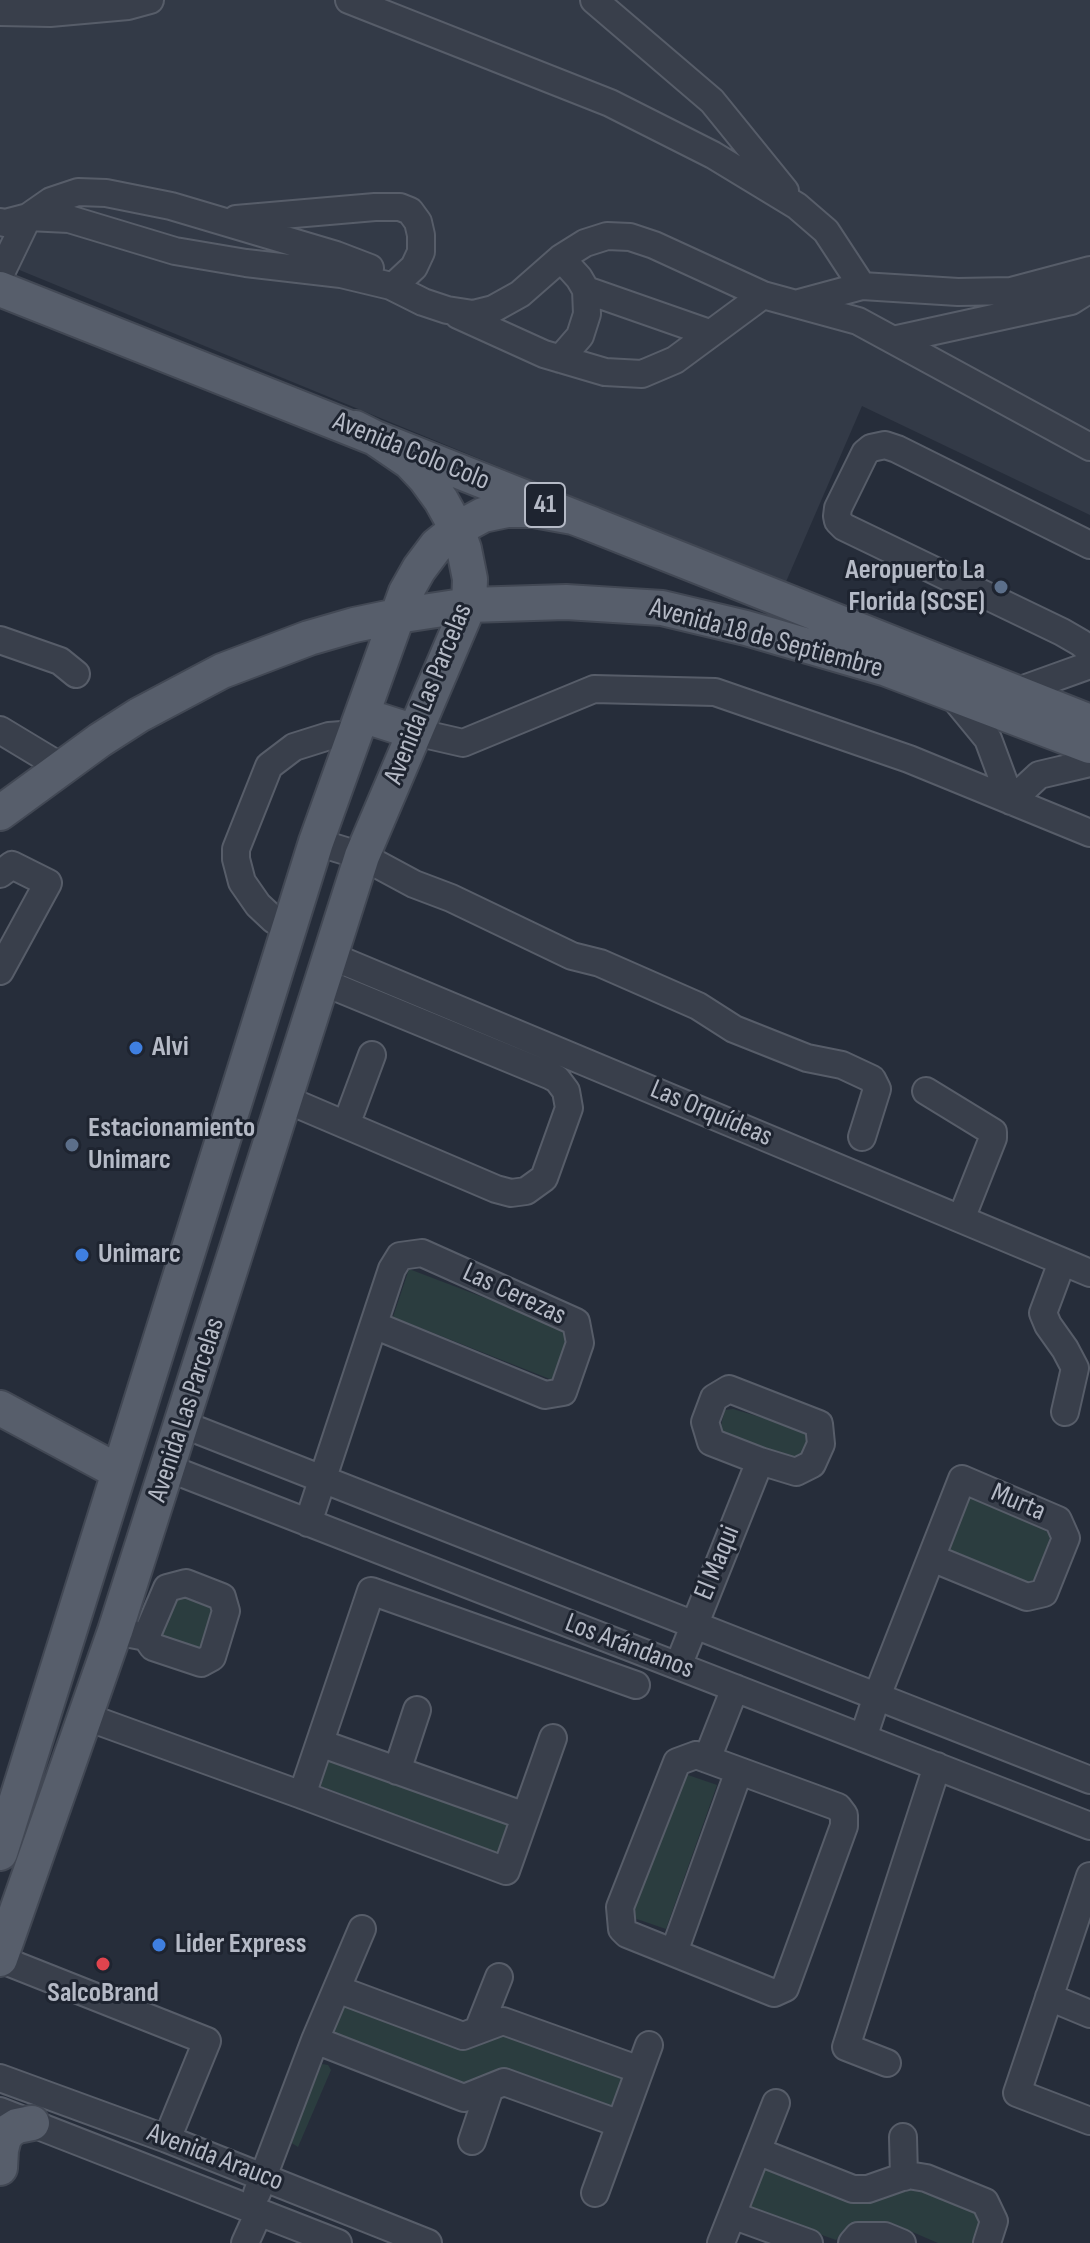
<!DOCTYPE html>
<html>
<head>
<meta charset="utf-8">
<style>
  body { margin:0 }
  canvas { display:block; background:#262d3a }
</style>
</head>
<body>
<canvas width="1090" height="2243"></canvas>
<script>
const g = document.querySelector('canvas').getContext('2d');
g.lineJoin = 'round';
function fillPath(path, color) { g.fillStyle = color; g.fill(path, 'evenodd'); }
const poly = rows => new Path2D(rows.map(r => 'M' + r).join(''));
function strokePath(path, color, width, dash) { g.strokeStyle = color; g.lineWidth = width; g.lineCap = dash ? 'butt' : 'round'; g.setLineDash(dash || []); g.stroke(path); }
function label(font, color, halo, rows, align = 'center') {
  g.font = font + ' "Sofia Sans Condensed",sans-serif'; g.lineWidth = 6; g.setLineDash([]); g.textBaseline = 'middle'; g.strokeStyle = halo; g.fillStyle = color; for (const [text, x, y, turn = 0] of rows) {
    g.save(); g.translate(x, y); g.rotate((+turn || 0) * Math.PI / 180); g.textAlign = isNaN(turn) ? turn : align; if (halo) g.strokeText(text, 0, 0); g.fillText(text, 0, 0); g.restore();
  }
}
const airport = poly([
  [0,0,1090,0,1090,515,862,406,785,584,0,262]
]);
const green = poly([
  [409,1269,569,1330,555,1381,393,1317],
  [733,1409,804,1430,808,1442,803,1453,790,1458,727,1438,720,1429,725,1410],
  [967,1494,1045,1529,1050,1537,1038,1578,1029,1586,943,1553],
  [175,1589,218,1602,202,1653,159,1640],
  [326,1760,514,1822,503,1857,318,1785],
  [682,1773,717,1785,666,1929,631,1917],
  [343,2005,457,2048,509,2035,627,2077,615,2111,514,2070,469,2088,332,2036],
  [322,2064,328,2065,331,2070,298,2147,290,2142],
  [766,2167,910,2187,978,2206,984,2219,979,2243,938,2243,887,2221,858,2222,844,2230,836,2240,749,2209]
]);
const minor = poly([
  [349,0,610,103,713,155,797,206,826,231,862,286],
  [594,0,712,101,785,191],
  [0,12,50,13,128,6,150,0],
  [236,219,375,207,400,207,410,211,418,222,421,235,421,252,414,267,399,281],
  [0,222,5,223,28,217,69,219,175,251,246,263,341,274,391,286,423,302,447,310,473,314,493,309,520,294,561,258,585,243,607,236,630,237,654,245,763,295,858,321,1090,447],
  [0,275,28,217,51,201,78,192,106,193,171,206,336,255,370,268],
  [586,290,709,333],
  [799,303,862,286,958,292,1011,291,1090,270],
  [458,315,544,354,605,372,642,374,675,360,763,295],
  [893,340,1071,301,1090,289],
  [560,359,580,336,587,314,586,290,579,278,561,258],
  [1090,545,897,449,885,445,871,448,865,453,838,508,837,516,838,521,844,527,1062,632,1081,643,1090,651],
  [0,640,60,661,76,674],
  [1015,692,1090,665],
  [951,694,988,739,1011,801,1039,775,1090,763],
  [0,730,63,768],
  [415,732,463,743,594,689,715,692,909,759,1090,833],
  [316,842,362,856,414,884,451,898,572,956,600,963,698,1006,734,1029,807,1058,842,1065,872,1079,877,1089,862,1137],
  [0,874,12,865,48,883,0,971],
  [290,927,274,920,258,905,242,882,236,859,236,849,269,766,294,747,329,736,355,734],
  [331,956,1090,1273],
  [926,1091,993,1132,993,1138,961,1219],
  [285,1099,496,1189,511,1193,526,1191,544,1178,569,1108,566,1091,557,1079,551,1076,323,982],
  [346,1125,372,1055],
  [1062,1262,1043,1313,1048,1325,1065,1349,1075,1368,1065,1412],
  [182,1424,1090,1780],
  [168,1468,1090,1826],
  [308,1523,392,1269,400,1256,422,1253,576,1322,580,1343,563,1392,545,1395,374,1325],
  [115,1631,146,1637,153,1647,201,1663,212,1657,226,1611,222,1597,186,1583,167,1588,146,1637],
  [678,1666,760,1461,711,1442,705,1422,714,1398,729,1389,819,1424,821,1444,812,1464,796,1472,760,1461],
  [84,1716,302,1795,506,1871,553,1738],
  [863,1738,877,1696,962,1479,1058,1520,1066,1538,1044,1593,1027,1597,932,1558],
  [320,1743,525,1816],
  [696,1755,838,1807,844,1815,844,1826,785,1988,774,1993,627,1934,622,1929,620,1907,677,1762,696,1755],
  [707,1759,735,1688],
  [397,1771,417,1710],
  [302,1795,371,1591,636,1685],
  [1090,1876,1017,2093,1090,2121],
  [674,1952,739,1771],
  [0,1959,207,2041,167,2139],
  [337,1989,463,2036,503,2021,640,2070],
  [1049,1997,1090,2014],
  [478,2030,499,1977],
  [315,2040,464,2098,504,2082,620,2124],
  [887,2063,846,2047,937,1766],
  [0,2078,167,2139,428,2243],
  [0,2111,338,2243],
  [903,2137,904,2177],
  [472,2141,490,2088],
  [757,2151,853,2189,868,2189,908,2175,926,2178,985,2202,994,2221,987,2243],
  [257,2193,315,2040,362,1929],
  [595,2193,649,2045],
  [732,2215,809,2243],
  [245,2243,259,2212],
  [721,2243,776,2103],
  [852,2243,858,2236,885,2236,902,2243]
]);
const major = poly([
  [0,289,1090,722],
  [362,715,415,732],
  [0,813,100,740,139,715,222,671,309,638,354,625,397,616,469,605,566,602,662,608,746,628,887,669,1090,746],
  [0,1408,119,1472],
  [0,1853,316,842,406,592,419,569,437,545,457,529,483,515,507,510,534,510,573,517,592,524],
  [0,1959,115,1631,362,856,469,605,470,579,464,549,457,529,441,500,425,478,410,462,375,438,355,428],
  [0,2168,1,2150,4,2138,9,2131,17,2126,32,2123]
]);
const markers = [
  [1001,587,8,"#5c6f8a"],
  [136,1048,8,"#3f7fe0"],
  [72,1145,8,"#5c6f8a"],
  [82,1255,8,"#3f7fe0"],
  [159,1945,8,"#3f7fe0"],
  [103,1964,8,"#e0444e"]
];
const shields = [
  [545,505,40]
];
const shieldNames = [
  ["41",545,505]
];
const streetNames = [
  ["Avenida Colo Colo",411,452,22],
  ["Avenida 18 de Septiembre",766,639,15],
  ["Avenida Las Parcelas",429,694,-68],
  ["Las Orquídeas",711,1114,23],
  ["Las Cerezas",514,1295,25],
  ["Avenida Las Parcelas",187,1410,-72],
  ["Murta",1018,1503,23],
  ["El Maqui",718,1563,-68],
  ["Los Arándanos",629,1647,21],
  ["Avenida Arauco",215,2158,21]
];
const poiNames = [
  ["Aeropuerto La",985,571,"right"],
  ["Florida (SCSE)",985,603,"right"],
  ["Alvi",152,1048],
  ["Estacionamiento",88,1129],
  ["Unimarc",88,1161],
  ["Unimarc",98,1255],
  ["Lider Express",175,1945],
  ["SalcoBrand",103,1994,"center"]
];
fillPath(airport, '#333a47');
fillPath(green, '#2b3d3f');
strokePath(minor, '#575d69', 30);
strokePath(major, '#424854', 38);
strokePath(minor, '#393f4b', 26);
strokePath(major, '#575e6b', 34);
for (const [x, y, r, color] of markers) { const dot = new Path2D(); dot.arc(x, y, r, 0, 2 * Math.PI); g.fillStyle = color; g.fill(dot); strokePath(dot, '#1e2430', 3); }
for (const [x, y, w] of shields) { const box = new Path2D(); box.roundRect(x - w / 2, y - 22, w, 44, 6); g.fillStyle = '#1e2430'; g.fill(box); strokePath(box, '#b5bac6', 2); }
label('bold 26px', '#b5bac6', null, shieldNames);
label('28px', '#b5bac6', '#1e2430', streetNames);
label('bold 28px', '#b5bac6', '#1e2430', poiNames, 'left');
</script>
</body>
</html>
